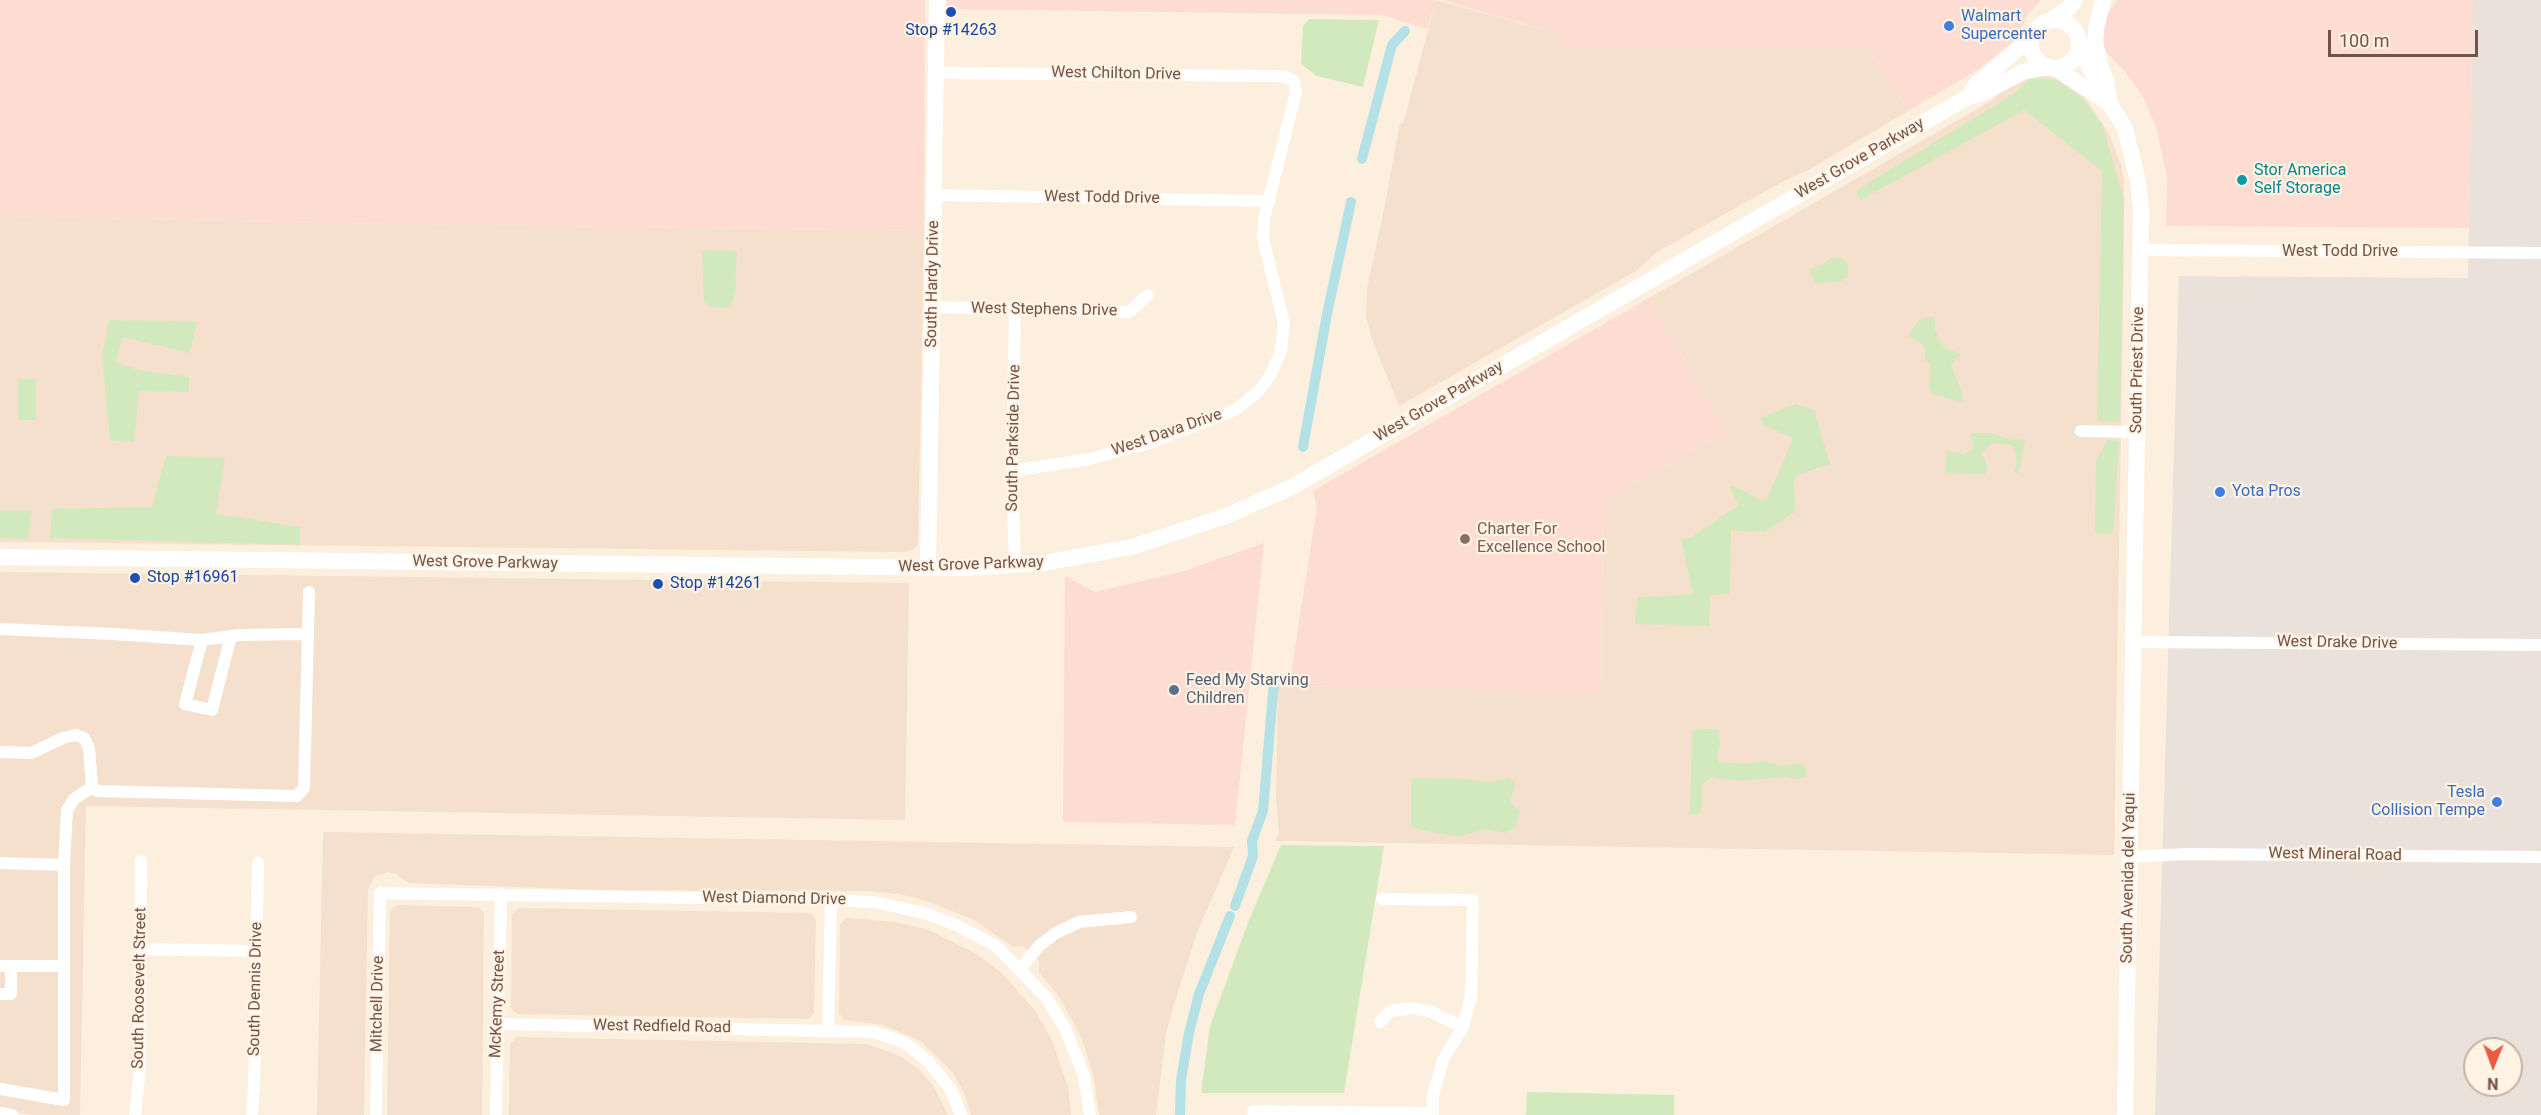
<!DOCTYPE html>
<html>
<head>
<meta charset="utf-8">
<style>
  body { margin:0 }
  #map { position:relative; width:2541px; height:1115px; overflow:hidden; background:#fcefde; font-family:Roboto,sans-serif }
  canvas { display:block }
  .north { position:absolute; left:2463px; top:1037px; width:60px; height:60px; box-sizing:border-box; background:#fff3e5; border:2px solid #c7b3a5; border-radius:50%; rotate:181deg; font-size:16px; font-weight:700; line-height:24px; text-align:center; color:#725346 }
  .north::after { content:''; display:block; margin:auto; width:21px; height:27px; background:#ea5c40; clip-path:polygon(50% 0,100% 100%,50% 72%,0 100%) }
  .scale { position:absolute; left:2328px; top:30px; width:150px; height:27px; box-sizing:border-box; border:3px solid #725346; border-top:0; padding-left:8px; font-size:18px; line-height:21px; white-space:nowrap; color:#725346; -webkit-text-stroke:4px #fff3e5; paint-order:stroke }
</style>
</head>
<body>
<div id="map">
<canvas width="2541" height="1115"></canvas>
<div class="north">N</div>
<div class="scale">100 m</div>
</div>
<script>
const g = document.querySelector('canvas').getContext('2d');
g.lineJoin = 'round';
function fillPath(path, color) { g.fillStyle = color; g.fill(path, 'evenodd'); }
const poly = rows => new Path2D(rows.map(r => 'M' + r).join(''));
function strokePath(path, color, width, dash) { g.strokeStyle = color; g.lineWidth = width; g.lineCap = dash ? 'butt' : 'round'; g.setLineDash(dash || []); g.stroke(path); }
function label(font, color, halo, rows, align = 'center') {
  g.font = font + ' Roboto,sans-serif'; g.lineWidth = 4.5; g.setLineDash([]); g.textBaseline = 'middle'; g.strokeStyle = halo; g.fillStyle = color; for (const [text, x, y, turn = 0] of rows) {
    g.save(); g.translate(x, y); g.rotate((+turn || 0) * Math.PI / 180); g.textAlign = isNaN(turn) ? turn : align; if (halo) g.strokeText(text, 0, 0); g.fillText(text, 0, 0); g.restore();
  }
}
const residential = poly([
  [1436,0,1559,34,1567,49,1868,49,1908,111,1812,168,1782,182,1657,252,1636,271,1399,406,1373,342,1366,317,1367,289,1385,204,1400,123,1403,124],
  [2034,74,2064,79,2084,96,2108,132,2121,165,2124,181,2124,251,2114,855,1275,841,1279,832,1276,797,1278,686,1601,691,1603,502,1726,432,1649,298,1991,101,2005,89],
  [0,216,329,223,924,231,918,544,913,550,904,552,0,542],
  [0,572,909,583,905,820,86,806,80,1115,33,1115,0,1108],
  [323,832,1234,847,1197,933,1173,1008,1166,1034,1156,1115,1099,1115,1094,1078,1082,1039,1060,998,1039,972,1039,961,1023,946,1013,947,974,920,930,902,899,894,867,891,598,890,409,883,396,874,387,872,374,877,368,889,364,1115,317,1115],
  [397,905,478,907,484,913,482,1115,387,1115,390,911],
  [519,908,810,913,816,920,814,1013,809,1019,517,1014,511,1008,512,914],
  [846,918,896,922,929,930,975,953,1002,973,1035,1011,1052,1040,1068,1087,1071,1115,971,1115,964,1092,950,1069,920,1041,883,1025,844,1020,839,1013,840,925],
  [517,1037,867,1044,900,1056,919,1069,934,1087,948,1115,509,1115,510,1044]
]);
const commercial = poly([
  [0,0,925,0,924,231,329,223,0,216],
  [947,0,1436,0,1427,29,1382,15,947,9],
  [1442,0,2041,0,2028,14,2016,39,1979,69,1908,111,1868,49,1567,49,1559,34],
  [2117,0,2473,0,2469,228,2166,226,2167,176,2156,127,2143,97,2125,71,2092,38],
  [1649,298,1726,432,1603,502,1601,692,1289,686,1317,507,1313,491],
  [1264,543,1235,825,1063,822,1065,576,1095,592,1181,572]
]);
const industrial = poly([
  [2473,0,2541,0,2541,1115,2155,1115,2179,276,2468,278],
  [2475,1049,2511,1049,2511,1085,2475,1085]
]);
const green = poly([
  [1309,19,1379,20,1363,87,1317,76,1301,64,1303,26],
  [2037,78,2057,80,2083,99,2102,124,2124,200,2120,422,2097,421,2102,171,2024,110,1861,200,1855,191,2015,93,2028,79],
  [702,250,737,251,735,292,732,303,725,308,710,307,704,302],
  [1831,258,1841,258,1845,260,1848,265,1848,277,1839,282,1816,283,1808,270,1822,265],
  [1928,317,1935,317,1935,330,1940,342,1947,349,1961,354,1951,365,1962,393,1963,402,1932,394,1929,388,1930,363,1925,360,1924,345,1908,336,1919,320],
  [109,320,197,322,190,353,122,337,116,362,138,370,189,377,189,392,139,391,134,442,110,440,102,357],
  [18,379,36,379,36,420,18,420],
  [1795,404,1814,410,1830,464,1797,475,1794,481,1796,511,1764,532,1731,530,1730,594,1710,595,1709,626,1635,624,1637,598,1693,594,1681,539,1693,536,1739,505,1730,488,1732,485,1763,501,1768,497,1793,438,1764,425,1760,418],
  [1971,433,1991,433,2009,439,2025,440,2019,473,2013,472,2017,463,2014,447,2009,444,1992,443,1981,453,1988,466,1986,474,1945,473,1947,450,1963,454,1973,449],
  [2108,440,2119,441,2113,534,2095,533,2096,460],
  [166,456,225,458,216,514,300,527,300,545,50,538,52,509,152,507],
  [0,511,32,511,28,539,0,538],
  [1698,729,1718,729,1720,744,1717,756,1719,762,1746,764,1764,761,1780,766,1801,763,1807,771,1806,776,1797,779,1786,777,1737,781,1712,777,1702,784,1702,810,1699,814,1690,814,1692,731],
  [1413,778,1466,779,1490,782,1508,778,1514,781,1515,785,1510,800,1514,807,1520,810,1516,827,1505,833,1486,829,1458,837,1413,828,1411,824,1411,780],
  [1281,845,1384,846,1344,1093,1201,1093,1210,1026,1249,920],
  [1527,1092,1674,1095,1674,1115,1526,1115]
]);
const canal = poly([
  [1362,159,1392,45,1405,31],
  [1303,447,1327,314,1351,202],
  [1235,906,1253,856,1252,841,1263,811,1274,681],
  [1180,1115,1181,1080,1189,1033,1199,994,1230,916]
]);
const street = poly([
  [936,73,1276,76,1286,77,1294,81,1296,92,1264,219,1263,238,1284,324,1281,351,1271,374,1259,391,1235,410,1153,442,1090,459,1012,471],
  [934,195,1269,201],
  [2140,250,2541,253],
  [933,307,1129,312,1148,295],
  [2081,431,2137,432],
  [1015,566,1012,471,1015,309],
  [0,629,113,634,202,640,239,635,308,634],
  [202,640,185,704,212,710,231,636],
  [2133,642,2541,645],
  [0,752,31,753,63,738,76,735,84,738,89,748,92,787,97,791,297,796,304,788,309,592],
  [2130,857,2187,854,2541,857],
  [0,863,64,865],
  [1382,899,1473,900,1471,996,1463,1027,1443,1060,1433,1095,1433,1115],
  [140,949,257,951],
  [0,966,64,966],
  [1020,969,1040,945,1056,933,1079,922,1131,917],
  [0,994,11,994,11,966],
  [1380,1022,1390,1011,1412,1008,1431,1012,1463,1027],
  [497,1024,873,1032,904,1042,928,1061,951,1090,961,1115],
  [828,1030,831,900],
  [0,1089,64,1100,64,865,67,810,74,799,92,787],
  [1253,1111,1433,1113],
  [0,1113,12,1115],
  [135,1115,140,1070,141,861],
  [252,1115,254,1087,258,863],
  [376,1115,380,893,831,900,874,902,928,914,956,925,996,946,1046,997,1065,1028,1084,1076,1090,1115],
  [496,1115,501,894]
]);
const secondary = poly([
  [2103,0,2097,24,2095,41,2101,69,2107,82],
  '2031 44a24 24 0 1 1 48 0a24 24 0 1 1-48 0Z',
  [2050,21,2069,8,2075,0],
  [2079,45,2090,69,2108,93,2110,104,2125,128,2138,182,2141,210,2125,1115],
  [2055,68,2110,104],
  [1969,96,1975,86,2033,36],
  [0,557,963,568,1044,563,1131,547,1226,516,1290,488,1968,97,1981,94,2023,72,2047,67],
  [928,568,937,0]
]);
const markers = [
  [951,12,6,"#1a4fb4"],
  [1949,26,6,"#3f7fe0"],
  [2242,180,6,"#0f9aa8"],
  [2220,492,6,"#3f7fe0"],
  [1465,539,6,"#8d6e63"],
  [135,578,6,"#1a4fb4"],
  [658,584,6,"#1a4fb4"],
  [1174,690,6,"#5c6f8a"],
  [2497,802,6,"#3f7fe0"]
];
const shopNames = [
  ["Walmart",1961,17],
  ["Supercenter",1961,35],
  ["Yota Pros",2232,492],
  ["Tesla",2485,793,"right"],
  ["Collision Tempe",2485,811,"right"]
];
const transitNames = [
  ["Stop #14263",951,31,"center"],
  ["Stop #16961",147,578],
  ["Stop #14261",670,584]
];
const streetNames = [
  ["West Chilton Drive",1116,74,1],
  ["West Grove Parkway",1860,159,-30],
  ["West Todd Drive",1102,198,1],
  ["West Todd Drive",2340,252],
  ["South Hardy Drive",933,284,-89],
  ["West Stephens Drive",1044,310,1],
  ["South Priest Drive",2138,370,-89],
  ["West Grove Parkway",1439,402,-30],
  ["West Dava Drive",1167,433,-19],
  ["South Parkside Drive",1014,438,-89],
  ["West Grove Parkway",485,563,1],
  ["West Grove Parkway",971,565,-2],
  ["West Drake Drive",2337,643,1],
  ["West Mineral Road",2335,855,1],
  ["South Avenida del Yaqui",2129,878,-89],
  ["West Diamond Drive",774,899,1],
  ["South Roosevelt Street",140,988,-89],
  ["South Dennis Drive",256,989,-89],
  ["Mitchell Drive",378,1004,-89],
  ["McKemy Street",498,1004,-88],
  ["West Redfield Road",662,1027,1]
];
const cultureNames = [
  ["Stor America",2254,171],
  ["Self Storage",2254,189]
];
const educationNames = [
  ["Charter For",1477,530],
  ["Excellence School",1477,548]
];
const serviceNames = [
  ["Feed My Starving",1186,681],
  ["Children",1186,699]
];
fillPath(residential, '#f4e0cd');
fillPath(commercial, '#fddcd1');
fillPath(industrial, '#eae1db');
fillPath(green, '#d2e9bd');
strokePath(canal, '#b3e1e5', 10);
strokePath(street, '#fff', 12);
strokePath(secondary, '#fff', 16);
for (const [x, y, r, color] of markers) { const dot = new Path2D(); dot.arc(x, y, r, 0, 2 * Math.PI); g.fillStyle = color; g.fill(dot); strokePath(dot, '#fff3e5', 2); }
label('16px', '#366cbe', '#fff3e5', shopNames, 'left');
label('16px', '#164399', '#fff3e5', transitNames, 'left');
label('16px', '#725346', '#fff3e5', streetNames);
label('16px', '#0d838f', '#fff3e5', cultureNames, 'left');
label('16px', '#785e54', '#fff3e5', educationNames, 'left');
label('16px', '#4e5e75', '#fff3e5', serviceNames, 'left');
</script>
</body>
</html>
